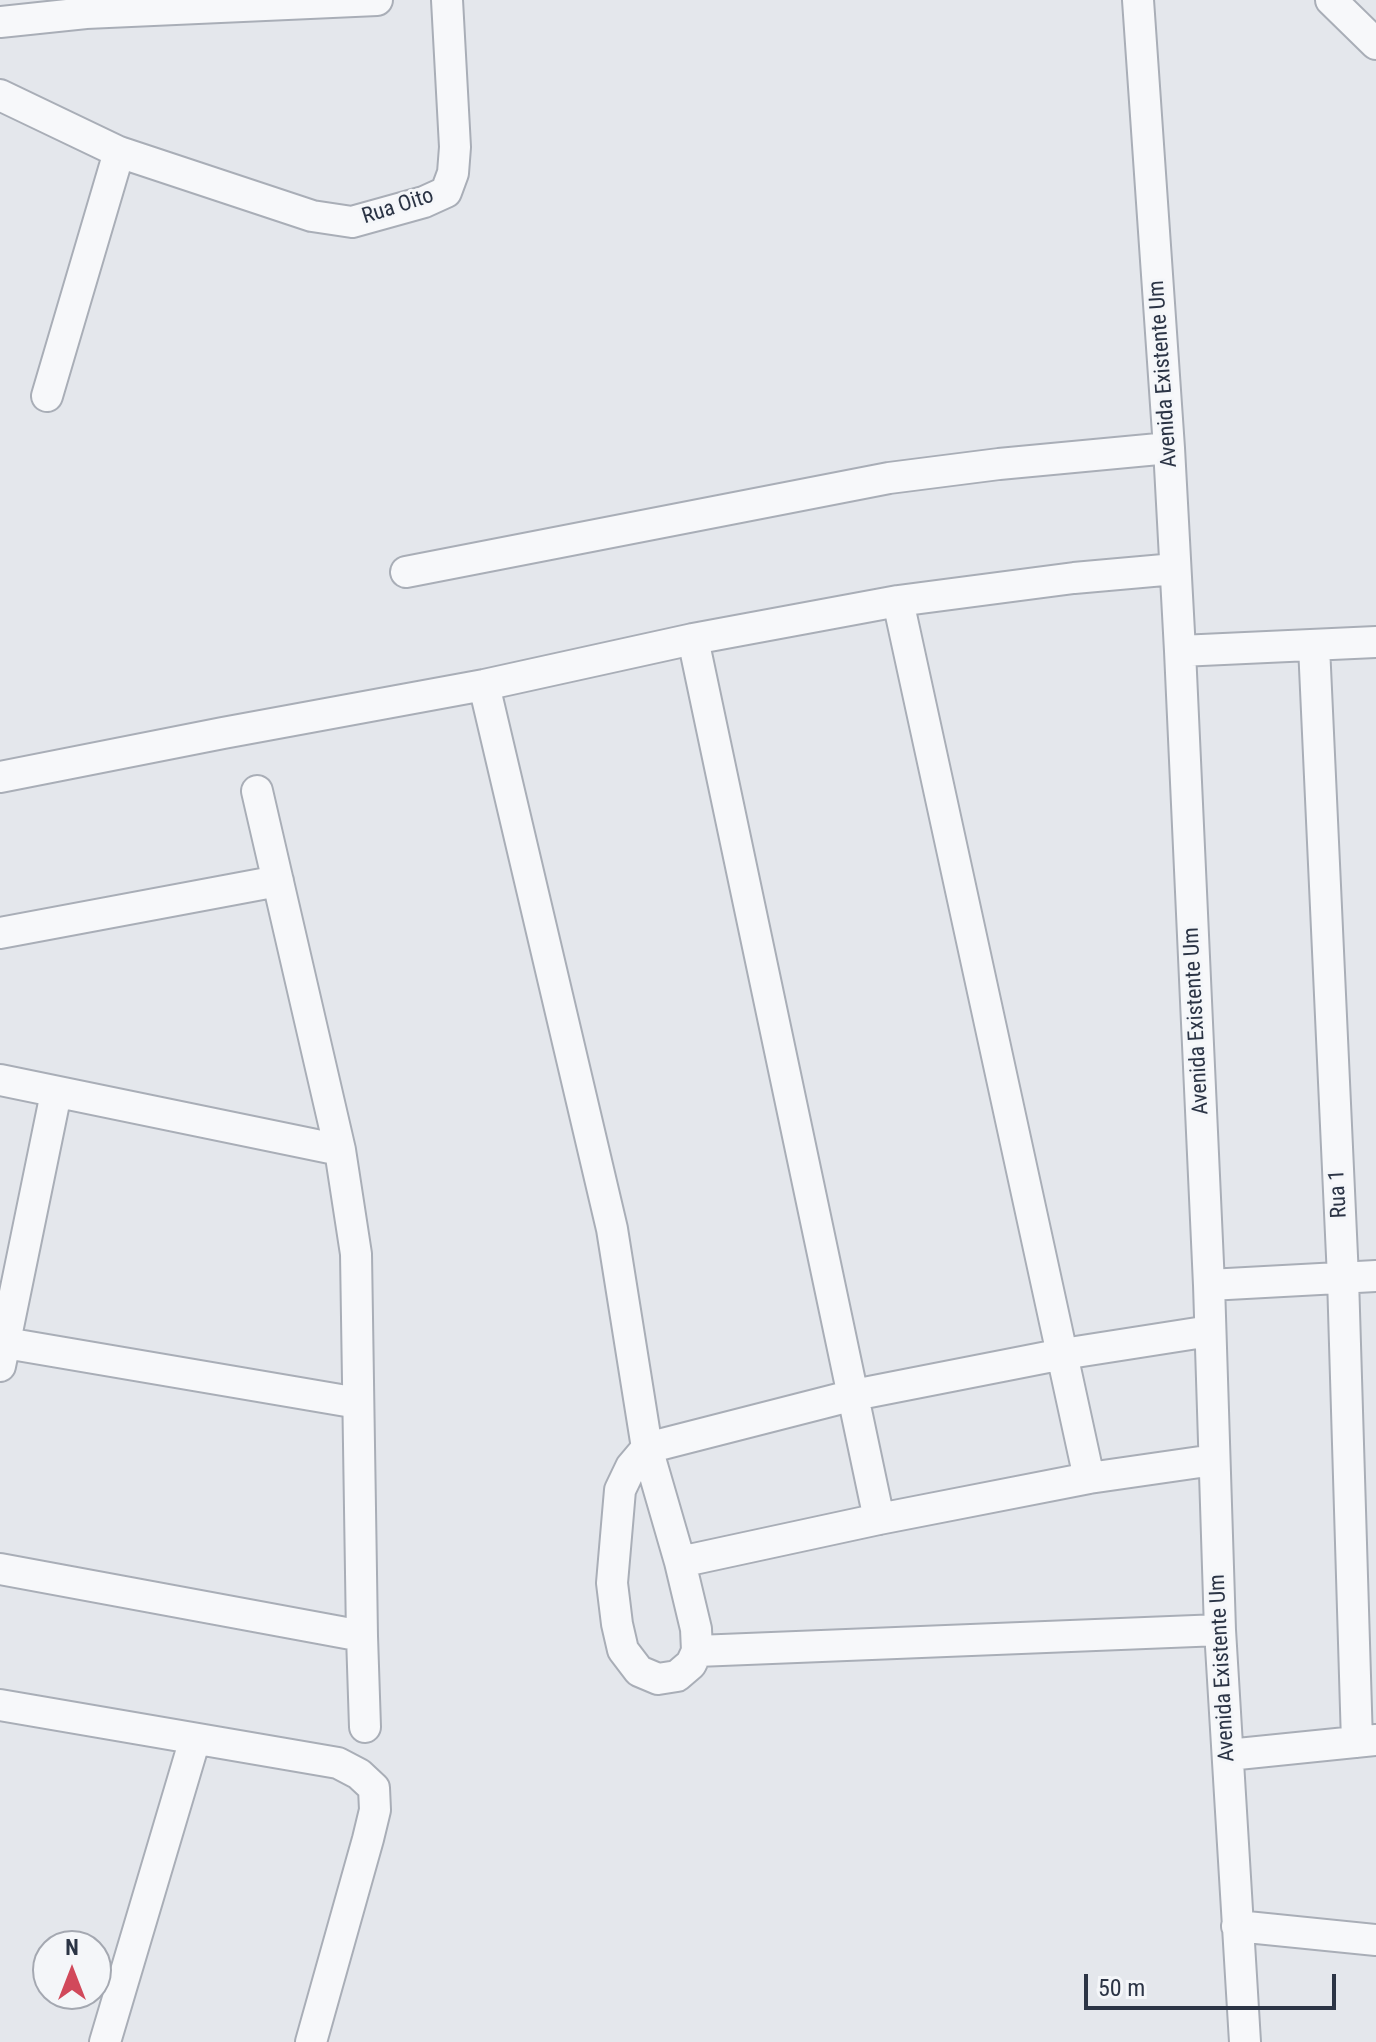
<!DOCTYPE html>
<html>
<head>
<meta charset="utf-8">
<style>
  body { margin:0 }
  #map { position:relative; width:1376px; height:2042px; overflow:hidden; background:#e4e7ec; font-family:"Roboto Condensed",sans-serif }
  canvas { display:block }
  .north { position:absolute; left:32px; top:1930px; width:80px; height:80px; box-sizing:border-box; background:#f4f6f9; border:2px solid #a4a8b1; border-radius:50%; rotate:0deg; font-size:22px; font-weight:700; line-height:32px; text-align:center; color:#2b3445 }
  .north::after { content:''; display:block; margin:auto; width:28px; height:36px; background:#d1495b; clip-path:polygon(50% 0,100% 100%,50% 72%,0 100%) }
  .scale { position:absolute; left:1084px; top:1974px; width:252px; height:36px; box-sizing:border-box; border:4px solid #2b3445; border-top:0; padding-left:10px; font-size:24px; line-height:28px; white-space:nowrap; color:#2b3445; -webkit-text-stroke:6px #f4f6f9; paint-order:stroke }
</style>
</head>
<body>
<div id="map">
<canvas width="1376" height="2042"></canvas>
<div class="north">N</div>
<div class="scale">50 m</div>
</div>
<script>
const g = document.querySelector('canvas').getContext('2d');
g.lineJoin = 'round';
const poly = rows => new Path2D(rows.map(r => 'M' + r).join(''));
function strokePath(path, color, width, dash) { g.strokeStyle = color; g.lineWidth = width; g.lineCap = dash ? 'butt' : 'round'; g.setLineDash(dash || []); g.stroke(path); }
function label(font, color, halo, rows, align = 'center') {
  g.font = font + ' "Roboto Condensed",sans-serif'; g.lineWidth = 6; g.setLineDash([]); g.textBaseline = 'middle'; g.strokeStyle = halo; g.fillStyle = color; for (const [text, x, y, turn = 0] of rows) {
    g.save(); g.translate(x, y); g.rotate((+turn || 0) * Math.PI / 180); g.textAlign = isNaN(turn) ? turn : align; if (halo) g.strokeText(text, 0, 0); g.fillText(text, 0, 0); g.restore();
  }
}
const street = poly([
  [1138,0,1169,448,1180,651,1209,1285,1220,1630,1245,2042],
  [1331,0,1376,44],
  [0,22,86,13,377,0],
  [0,95,119,152,312,216,352,222,424,202,446,192,453,173,455,147,447,0],
  [47,396,119,152],
  [406,572,889,478,999,464,1169,448],
  [898,601,1089,1478],
  [693,639,879,1519],
  [1314,646,1343,1278,1357,1742],
  [1180,651,1376,642],
  [484,685,612,1229,647,1448,680,1562,696,1629,697,1651,691,1664,677,1676,658,1679,639,1671,623,1650,617,1624,612,1583,620,1490,631,1467,647,1448,854,1395,1063,1354,1210,1331],
  [0,777,223,733,484,685,693,639,898,601,1074,578,1175,569],
  [257,791,340,1150,356,1254,362,1636,365,1727],
  [0,933,278,881],
  [0,1080,340,1150],
  [1209,1285,1376,1276],
  [0,1342,358,1403],
  [0,1366,56,1093],
  [680,1562,879,1519,1089,1478,1214,1460],
  [0,1569,362,1636],
  [697,1651,1220,1630],
  [0,1705,338,1763,359,1774,374,1788,375,1810,368,1839,311,2042],
  [1228,1755,1376,1740],
  [1237,1926,1376,1940],
  [105,2042,195,1739]
]);
const streetNames = [
  ["Rua Oito",398,207,-18],
  ["Avenida Existente Um",1164,374,-94],
  ["Avenida Existente Um",1197,1021,-93],
  ["Rua 1",1339,1194,-93],
  ["Avenida Existente Um",1223,1668,-93]
];
strokePath(street, '#a9aeb7', 34);
strokePath(street, '#f7f8fa', 30);
label('22px', '#2b3445', '#f4f6f9', streetNames);
</script>
</body>
</html>
